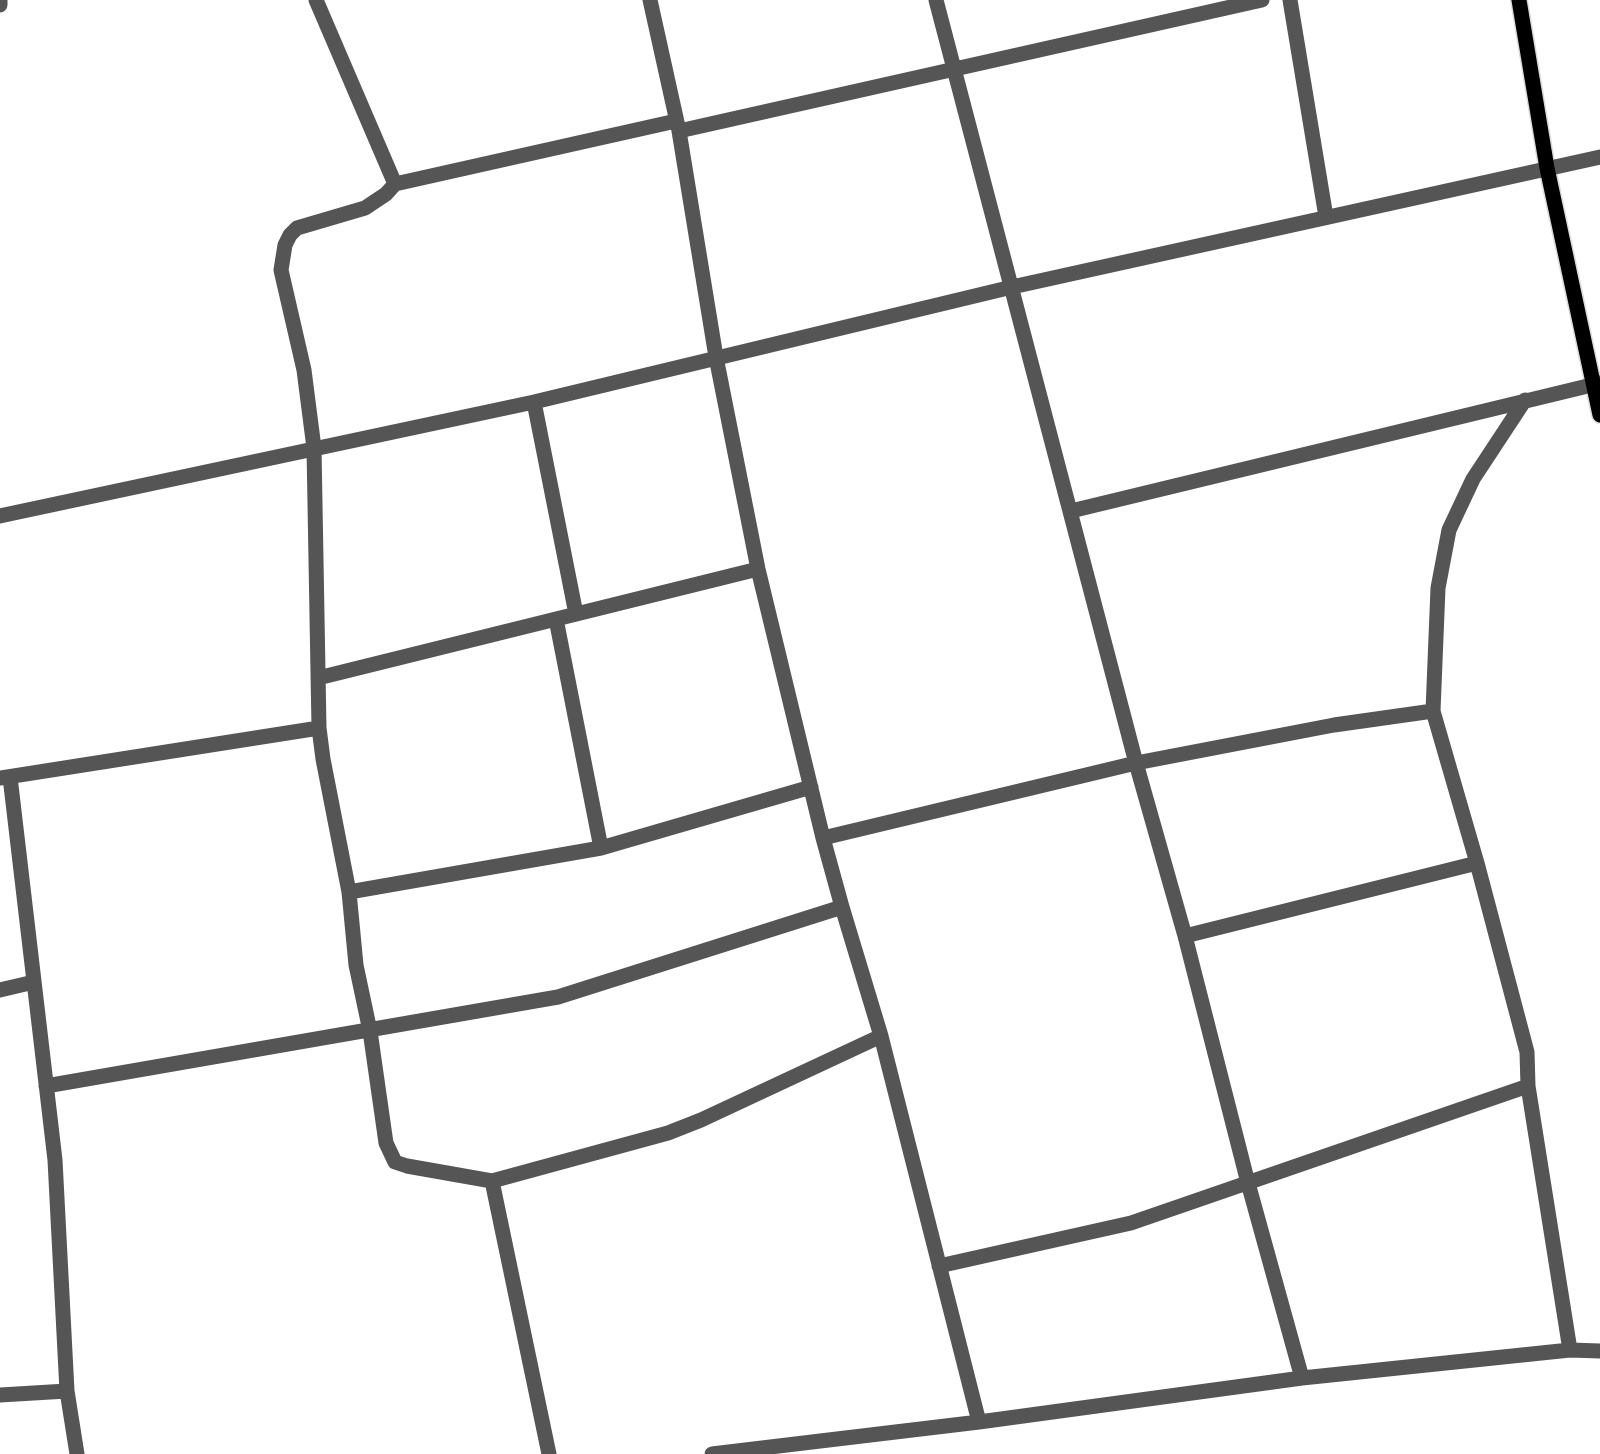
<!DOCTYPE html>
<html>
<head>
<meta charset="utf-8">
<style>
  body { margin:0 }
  canvas { display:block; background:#fff }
</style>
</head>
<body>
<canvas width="1600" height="1454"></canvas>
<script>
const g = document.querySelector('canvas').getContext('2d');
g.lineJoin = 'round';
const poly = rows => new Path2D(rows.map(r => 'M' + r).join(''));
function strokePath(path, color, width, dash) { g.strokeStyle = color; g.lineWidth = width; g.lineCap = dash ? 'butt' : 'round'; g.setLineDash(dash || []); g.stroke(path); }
const minor = poly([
  [316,0,395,184],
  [650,0,679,131,716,357,758,569,823,838,842,907,881,1036,979,1422],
  [936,0,1136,763,1185,936,1248,1183,1302,1378],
  [1290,0,1326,217],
  [0,5,0,0],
  [676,121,395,184,386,194,365,208,297,228,290,235,285,245,281,270,304,370,314,448,319,728,323,759,349,892,356,965,370,1031,386,1143,395,1162,407,1166,492,1181,668,1133,701,1120,881,1036],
  [679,131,1262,0],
  [1525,400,1473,479,1449,530,1438,588,1433,711,1477,863,1527,1052,1528,1086,1570,1350],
  [534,402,576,614],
  [1071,511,1600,383],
  [0,516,534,402,1012,287,1600,157],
  [556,619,601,848],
  [318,678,758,569],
  [10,777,55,1160,67,1391,77,1454],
  [0,778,319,728],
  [823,838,1136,763,1334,725,1433,711],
  [349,892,601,848,811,787],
  [1185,936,1477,863],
  [0,990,34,982],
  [46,1086,558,997,842,907],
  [492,1181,549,1454],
  [939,1266,1131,1223,1528,1086],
  [0,1395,67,1391],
  [712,1454,979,1422,1302,1378,1570,1350,1600,1351]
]);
const major = poly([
  [1519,0,1547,168,1600,415]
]);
strokePath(major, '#dbdbdb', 18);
strokePath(minor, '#555', 15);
strokePath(major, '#000', 15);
</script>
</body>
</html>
